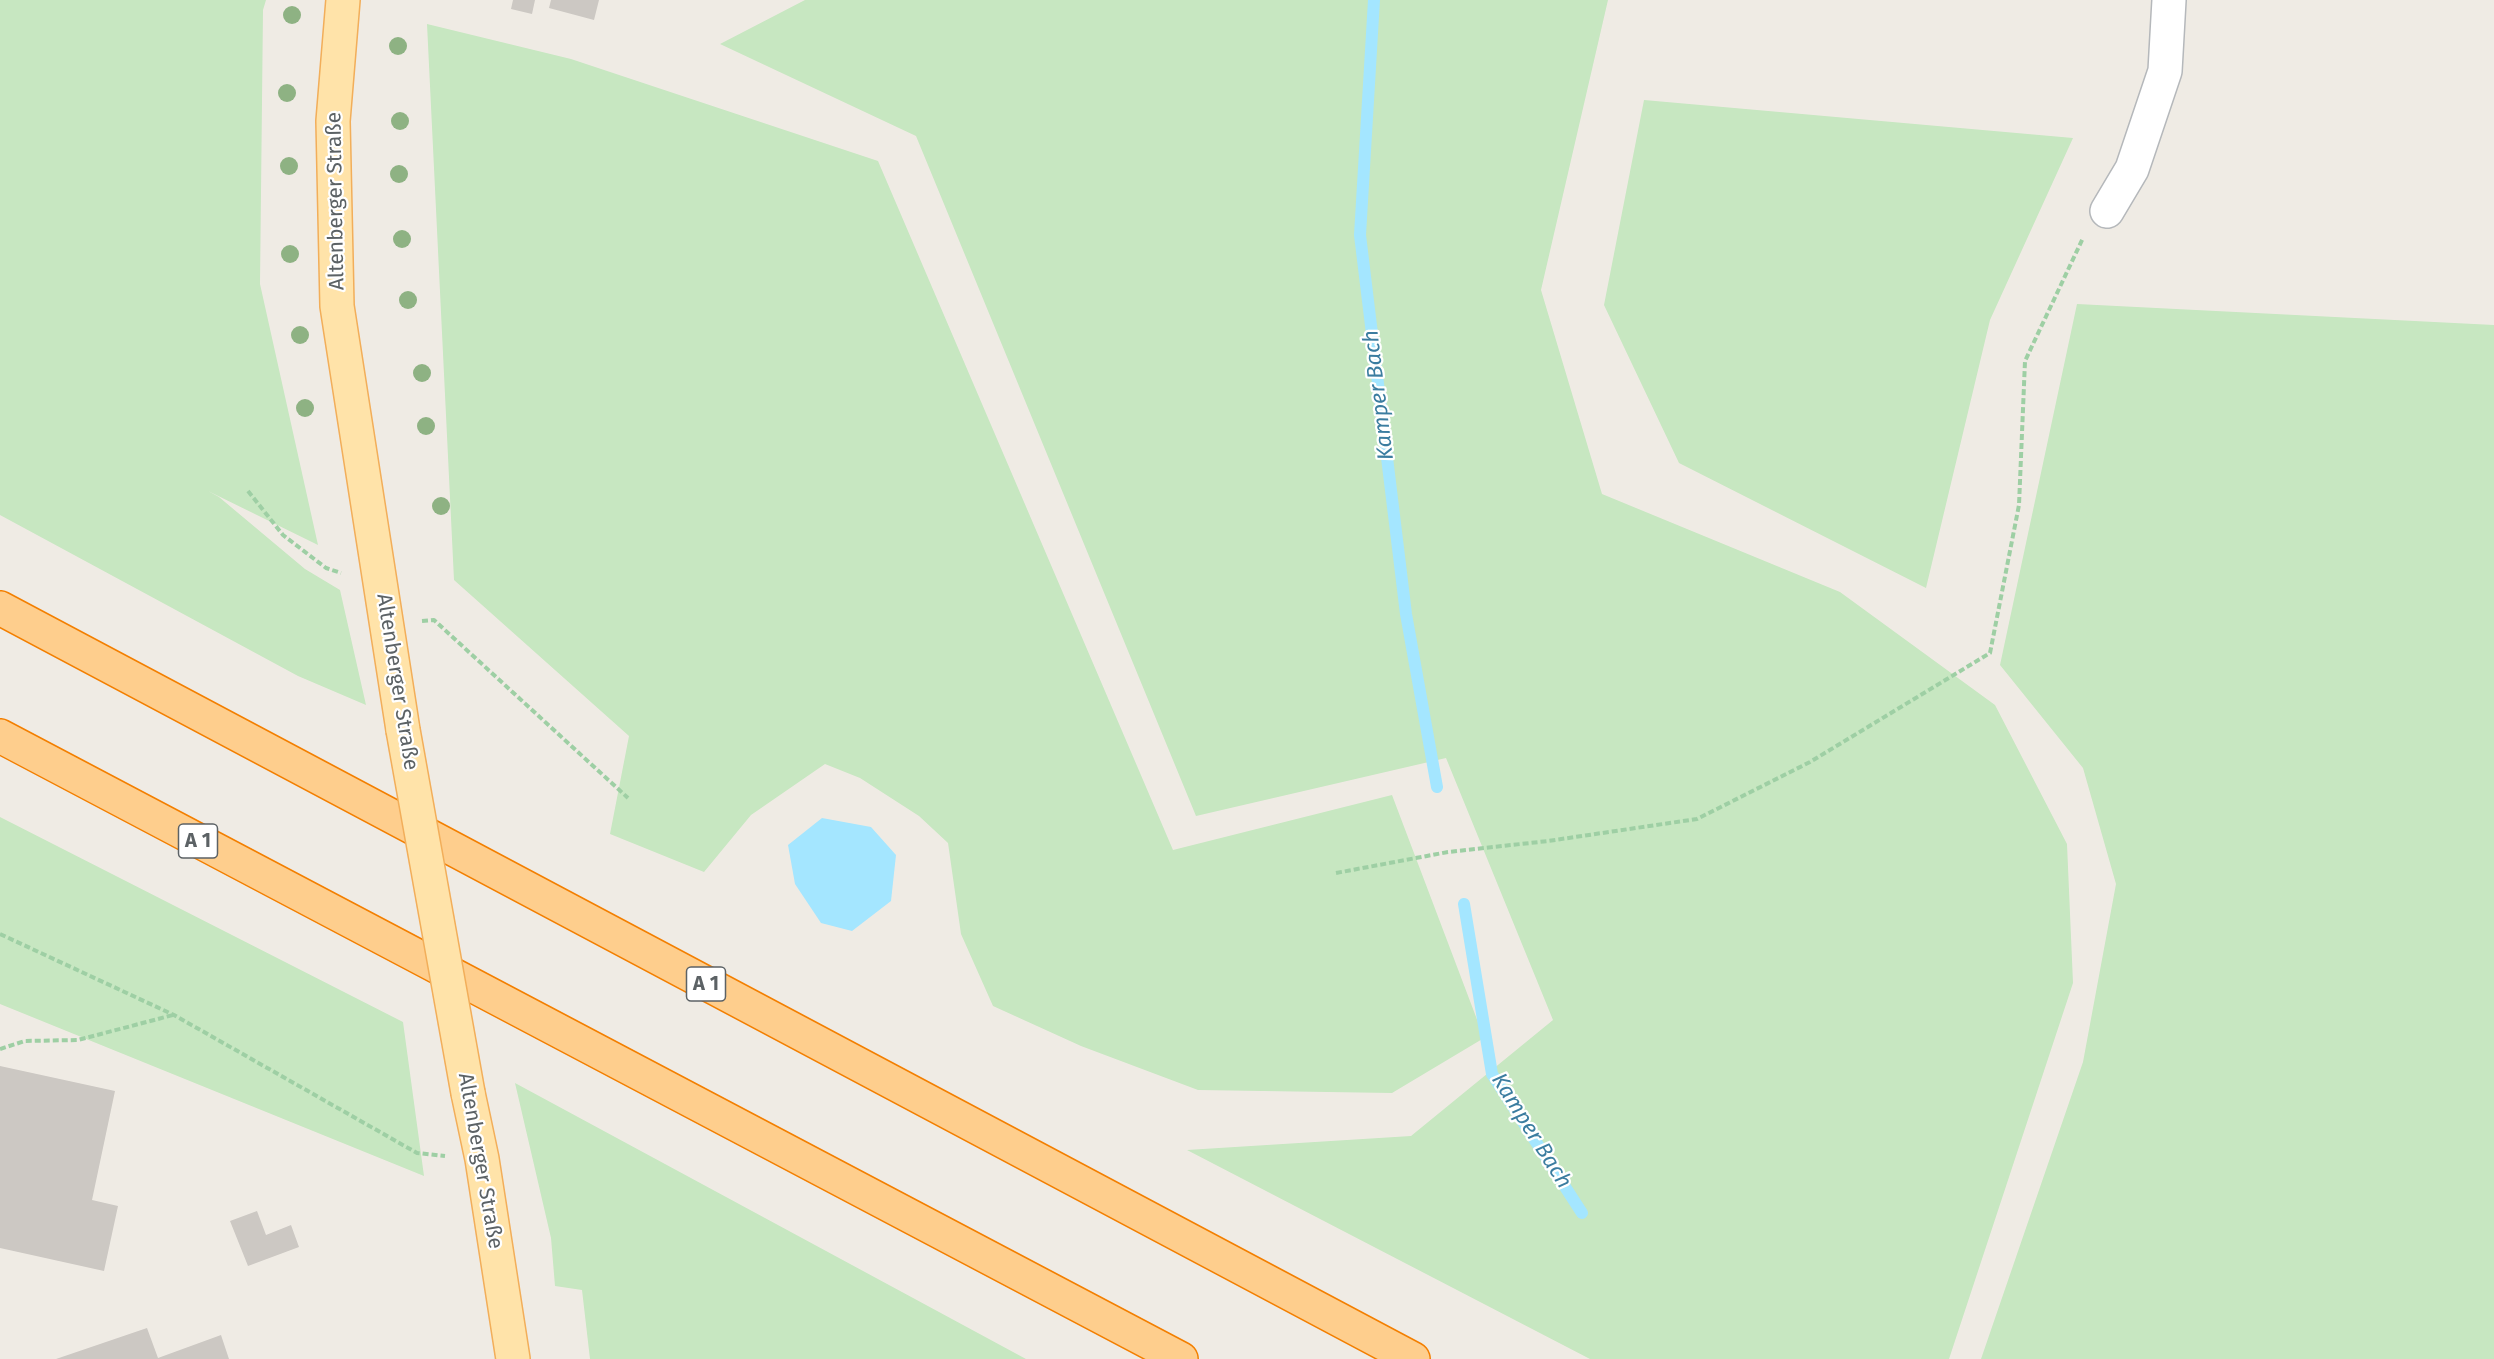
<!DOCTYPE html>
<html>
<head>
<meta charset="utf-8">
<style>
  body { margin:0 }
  canvas { display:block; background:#efebe4 }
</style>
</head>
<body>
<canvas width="2494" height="1359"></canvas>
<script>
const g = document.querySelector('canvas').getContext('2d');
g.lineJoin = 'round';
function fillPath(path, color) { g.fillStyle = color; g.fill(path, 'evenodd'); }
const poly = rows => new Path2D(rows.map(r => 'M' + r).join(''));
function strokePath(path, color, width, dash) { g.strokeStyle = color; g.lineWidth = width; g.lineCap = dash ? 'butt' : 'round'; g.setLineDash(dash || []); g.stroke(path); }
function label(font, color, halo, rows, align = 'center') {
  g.font = font + ' "Fira Sans",sans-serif'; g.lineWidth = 4.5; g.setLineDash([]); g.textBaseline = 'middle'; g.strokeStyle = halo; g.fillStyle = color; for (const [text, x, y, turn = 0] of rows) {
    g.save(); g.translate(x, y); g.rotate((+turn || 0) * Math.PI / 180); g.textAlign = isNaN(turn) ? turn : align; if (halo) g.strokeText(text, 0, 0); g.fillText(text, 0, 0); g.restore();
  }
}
const green = poly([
  [0,0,266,0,263,10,260,284,318,545,208,491,219,497,305,569,340,590,366,705,298,676,0,515],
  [805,0,1608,0,1541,290,1602,494,1840,592,1995,705,2067,844,2073,983,1949,1359,1590,1359,1187,1150,1411,1136,1553,1020,1446,758,1196,816,916,136,720,44],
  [427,24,571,59,878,161,1173,850,1392,795,1484,1038,1392,1093,1198,1090,1081,1046,993,1006,961,934,948,843,919,816,860,778,825,764,751,815,704,872,610,834,629,736,454,580],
  [1644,100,2073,138,1990,320,1926,588,1679,463,1604,305],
  [2077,304,2494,325,2494,1359,1981,1359,2083,1062,2116,884,2083,768,2000,665],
  [0,817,403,1022,424,1176,0,1004],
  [515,1083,1026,1359,590,1359,582,1290,555,1286,551,1238]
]);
const water = poly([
  [822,818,871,827,896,855,891,901,852,931,821,923,795,884,788,845]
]);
const stream = poly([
  [1374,0,1360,235,1406,614,1437,787],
  [1464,904,1492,1074,1582,1213]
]);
const building = poly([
  [513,0,535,0,532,14,511,9],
  [551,0,599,0,594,20,549,8],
  [0,1066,115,1091,92,1200,118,1206,104,1271,0,1248],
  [257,1211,266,1235,291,1225,299,1247,248,1266,230,1221],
  [147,1328,158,1358,221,1335,229,1359,56,1359]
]);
const path = poly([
  [248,491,283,535,326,568,341,573],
  [422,621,434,620,628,798],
  [1336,873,1448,852,1548,841,1697,819,1810,762,1990,653,2019,505,2025,361,2083,238],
  [0,934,174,1015,417,1153,445,1156],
  [0,1049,25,1041,78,1040,173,1015]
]);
const minor = poly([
  [2107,211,2132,169,2165,71,2169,0]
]);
const major = poly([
  [343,0,333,121,337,306,403,730],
  [468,1093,482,1159,513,1359]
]);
const highway = poly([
  [0,608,1413,1359],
  [0,736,1181,1359]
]);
const majorBridge = poly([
  [403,730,468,1093]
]);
const trees = [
  [292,15],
  [398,46],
  [287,93],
  [400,121],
  [289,166],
  [399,174],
  [402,239],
  [290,254],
  [408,300],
  [300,335],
  [422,373],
  [305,408],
  [426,426],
  [441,506]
];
const shields = [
  [198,841,39],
  [706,984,39]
];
const shieldNames = [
  ["A 1",198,841],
  ["A 1",706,984]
];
const streetNames = [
  ["Altenberger Straße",336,201,-91],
  ["Altenberger Straße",397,682,81],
  ["Altenberger Straße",480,1161,80]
];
const waterNames = [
  ["Kamper Bach",1379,395,-97],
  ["Kamper Bach",1531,1131,58]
];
fillPath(green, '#c7e7c1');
fillPath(water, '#a4e6ff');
strokePath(stream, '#a4e6ff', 12);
fillPath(building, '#ccc8c3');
strokePath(minor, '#b5b8bb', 36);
strokePath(major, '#f2ae5a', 36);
strokePath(highway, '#f37f00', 36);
strokePath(path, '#9ecfa4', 4, [6, 3]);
strokePath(minor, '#fff', 33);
strokePath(major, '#ffe3a9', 33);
strokePath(highway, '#fece8d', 33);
strokePath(majorBridge, '#f2ae5a', 36, []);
strokePath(majorBridge, '#ffe3a9', 33);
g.fillStyle = '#8eb283';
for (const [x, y] of trees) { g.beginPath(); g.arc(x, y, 9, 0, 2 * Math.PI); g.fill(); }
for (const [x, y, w] of shields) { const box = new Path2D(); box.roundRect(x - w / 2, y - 17, w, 34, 4.5); g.fillStyle = '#fff'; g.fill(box); strokePath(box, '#5c6265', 1.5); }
label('bold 20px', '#5c6265', null, shieldNames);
label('21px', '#5c6265', '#fff', streetNames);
label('italic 22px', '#3b7da0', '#fff', waterNames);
</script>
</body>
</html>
